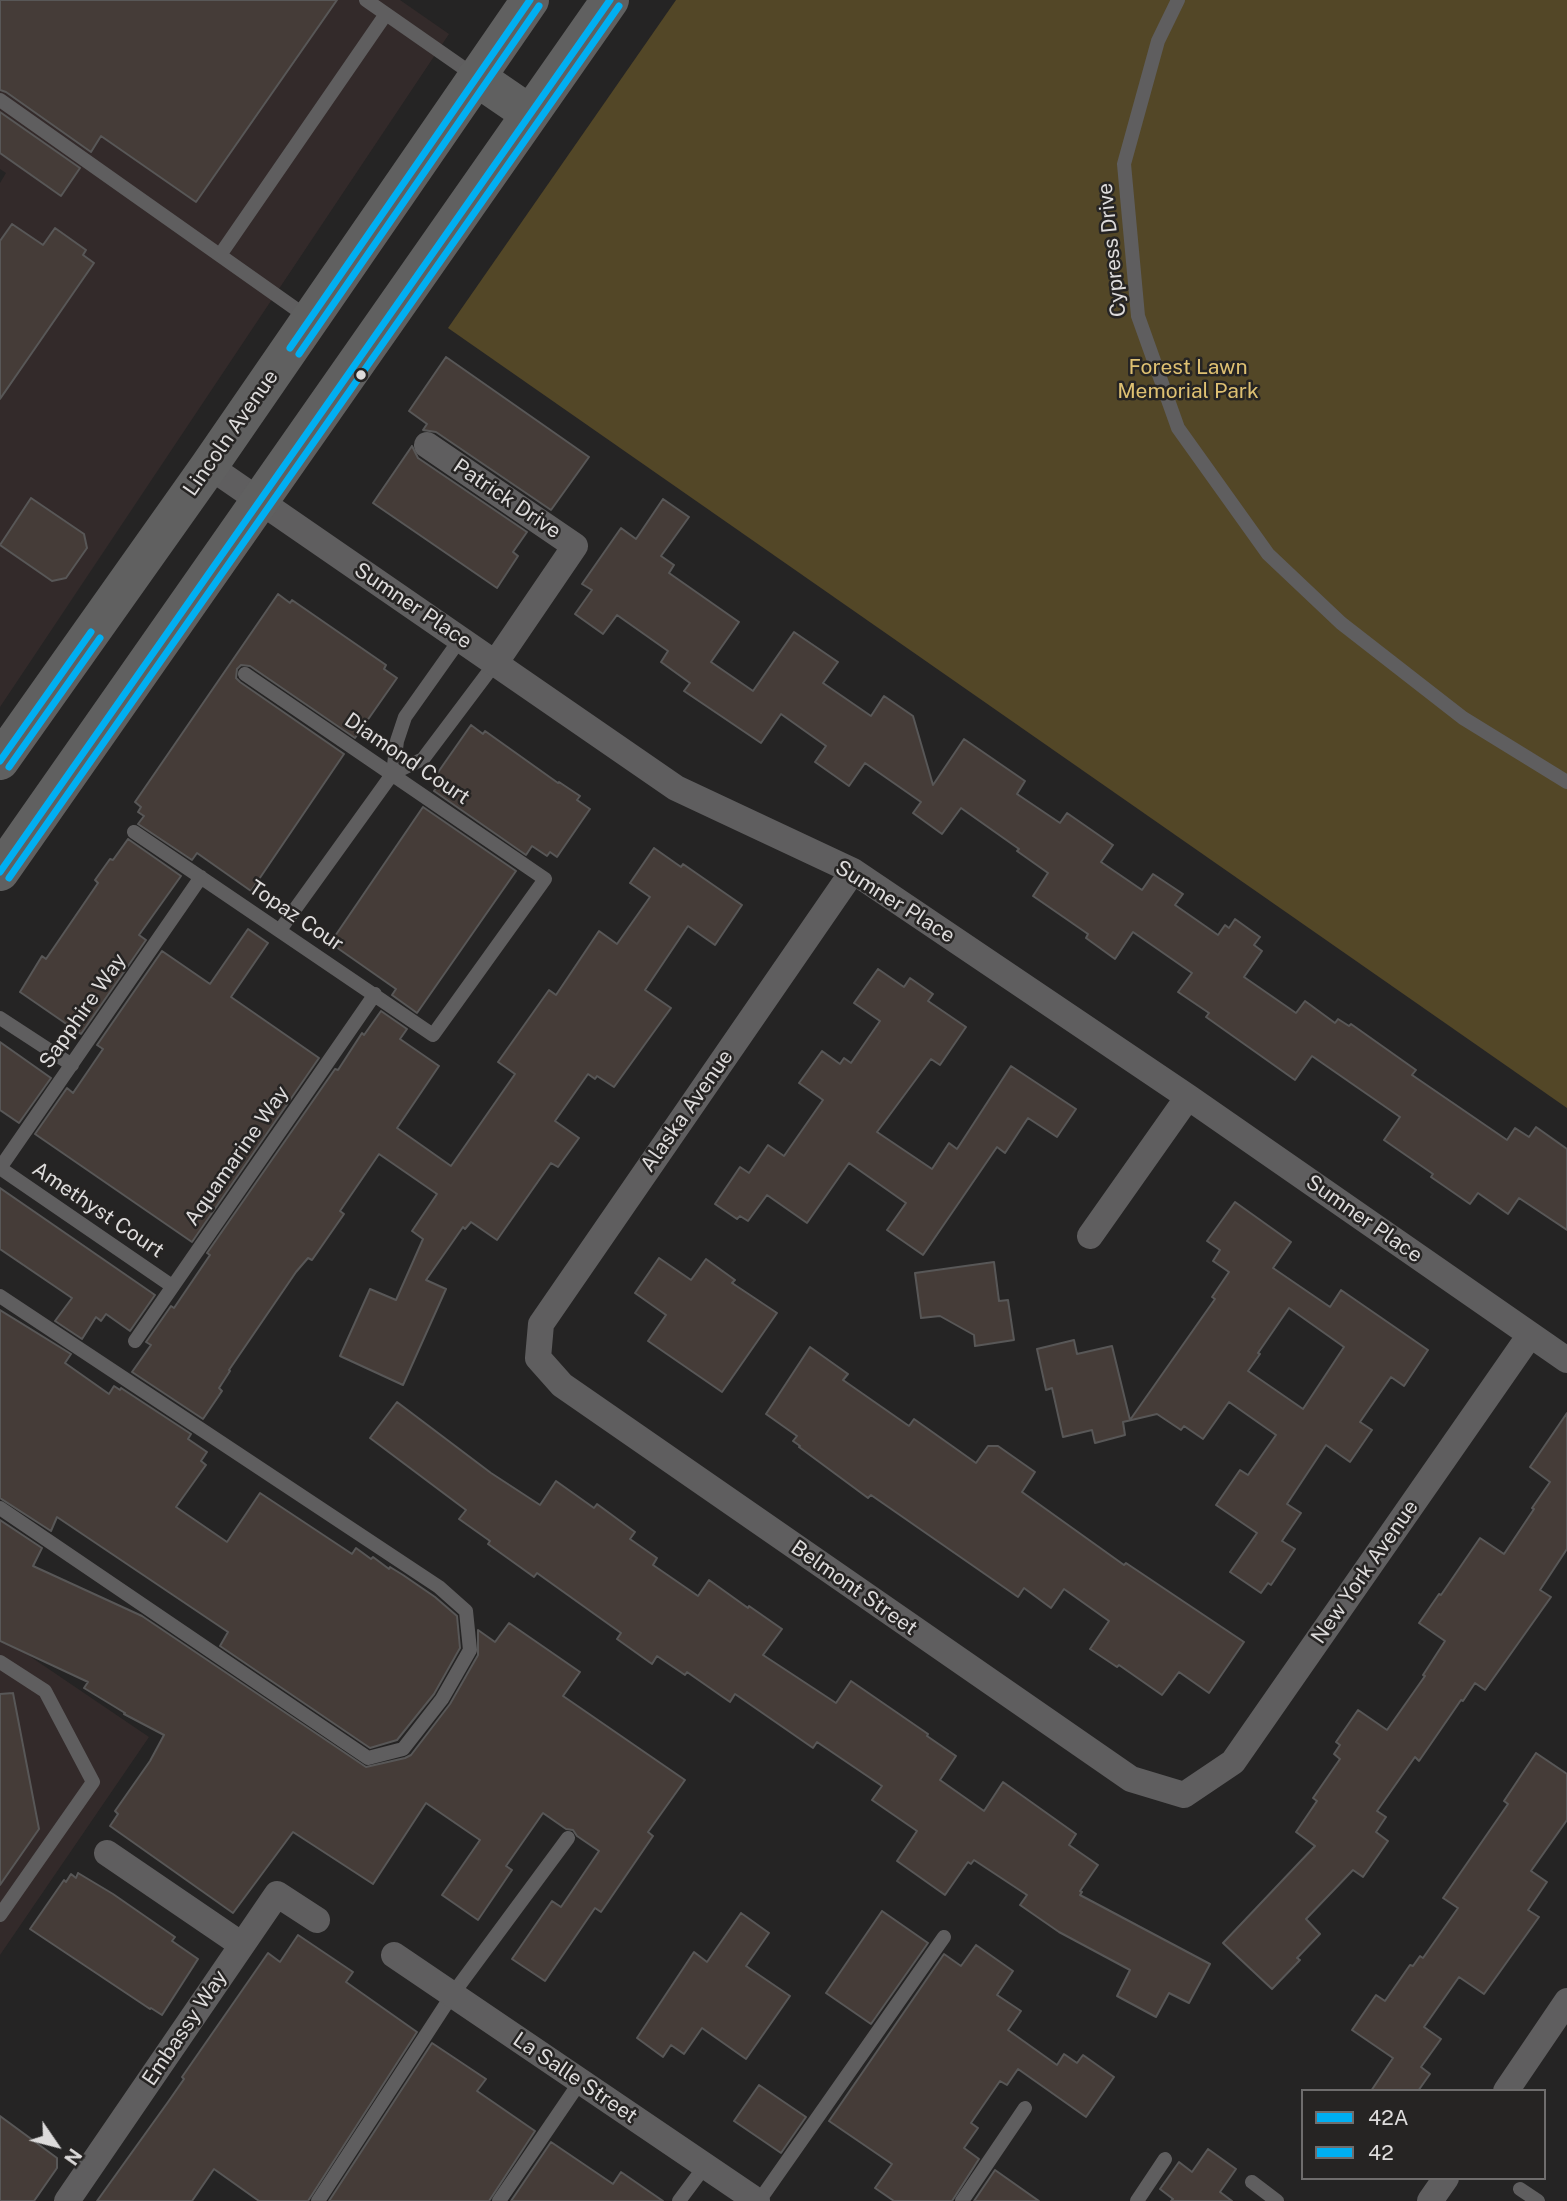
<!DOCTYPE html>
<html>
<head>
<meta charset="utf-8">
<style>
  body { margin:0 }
  #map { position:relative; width:1567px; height:2201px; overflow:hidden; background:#252424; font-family:"Public Sans",sans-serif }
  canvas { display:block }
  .legend { position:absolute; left:1301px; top:2089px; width:245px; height:91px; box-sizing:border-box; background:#262423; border:2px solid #6f6d6d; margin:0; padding:9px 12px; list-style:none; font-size:21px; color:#dddbdb }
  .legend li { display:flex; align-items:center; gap:14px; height:35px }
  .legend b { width:35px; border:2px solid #6f6d6d }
  .north { position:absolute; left:21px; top:2110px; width:70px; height:70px; -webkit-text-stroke:5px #262423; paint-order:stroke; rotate:125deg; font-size:19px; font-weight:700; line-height:28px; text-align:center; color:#dddbdb }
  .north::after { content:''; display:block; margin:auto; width:24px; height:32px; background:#dddbdb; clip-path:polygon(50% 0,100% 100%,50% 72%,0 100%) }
</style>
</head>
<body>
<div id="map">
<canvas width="1567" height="2201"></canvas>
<ul class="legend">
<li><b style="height:9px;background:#00aff2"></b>42A</li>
<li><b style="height:9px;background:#00aff2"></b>42</li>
</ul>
<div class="north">N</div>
</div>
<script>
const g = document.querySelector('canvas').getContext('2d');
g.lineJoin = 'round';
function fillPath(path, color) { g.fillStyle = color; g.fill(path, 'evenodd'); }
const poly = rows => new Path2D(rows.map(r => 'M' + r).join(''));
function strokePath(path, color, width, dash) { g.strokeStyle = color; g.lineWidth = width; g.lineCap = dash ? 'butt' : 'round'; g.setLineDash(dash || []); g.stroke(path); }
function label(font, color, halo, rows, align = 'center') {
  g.font = font + ' "Public Sans",sans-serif'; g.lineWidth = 5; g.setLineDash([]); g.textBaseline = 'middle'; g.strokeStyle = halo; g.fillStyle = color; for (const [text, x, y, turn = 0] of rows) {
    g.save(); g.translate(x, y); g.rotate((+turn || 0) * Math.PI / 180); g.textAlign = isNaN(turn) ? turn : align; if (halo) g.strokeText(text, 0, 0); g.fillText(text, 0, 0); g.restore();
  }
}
const built = poly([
  [0,0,400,0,449,34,0,707,0,183,6,173,0,169],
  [0,1636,149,1737,0,1955]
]);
const green = poly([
  [676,0,1567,0,1567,1108,448,328]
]);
const building = poly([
  [0,0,337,0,196,202,101,136,91,152,6,92,0,90,0,0],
  [0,112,80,168,61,196,0,153,0,112],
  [12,224,43,245,55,228,86,250,83,255,94,263,0,399,0,241,12,224],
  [446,357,589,457,551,510,436,432,423,430,427,424,409,411,446,357],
  [412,446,418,458,527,532,513,552,518,556,497,588,373,503,412,446],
  [31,498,84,534,87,548,66,578,52,581,0,545,31,498],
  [663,499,689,517,661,556,674,565,669,573,739,622,711,662,753,691,794,632,838,662,823,683,871,716,884,696,913,716,933,785,964,739,1025,781,1017,794,1060,823,1067,813,1113,845,1101,862,1142,890,1153,874,1183,894,1175,905,1218,935,1225,925,1229,928,1235,919,1260,937,1254,945,1262,951,1244,977,1296,1013,1305,1001,1335,1023,1338,1019,1349,1026,1351,1024,1416,1070,1412,1075,1507,1140,1515,1128,1529,1137,1536,1127,1567,1149,1567,1230,1519,1198,1508,1214,1478,1193,1470,1204,1431,1177,1433,1174,1384,1140,1400,1117,1312,1056,1295,1080,1206,1017,1209,1013,1178,992,1192,973,1133,932,1115,959,1086,938,1088,934,1033,896,1048,873,1017,851,1019,849,961,808,942,834,913,813,921,802,865,763,849,786,815,762,826,746,781,714,761,743,684,691,690,683,661,662,668,651,617,615,603,634,575,614,592,590,582,584,621,528,636,539,663,499],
  [278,594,290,603,292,600,386,665,384,669,397,678,355,738,250,666,241,665,237,669,236,678,240,682,344,754,251,891,197,853,192,860,138,824,144,816,138,812,141,807,135,802,278,594],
  [471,725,483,734,485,731,558,783,559,782,580,796,577,800,590,809,557,857,550,852,547,856,532,846,526,855,434,791,440,782,434,778,471,725],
  [423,807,516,871,417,1013,392,995,396,989,336,947,339,943,333,939,423,807],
  [128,839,181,876,139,935,146,940,81,1034,20,992,42,956,46,959,98,883,95,880,110,859,113,860,128,839],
  [654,848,681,867,683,864,742,905,715,945,688,926,645,990,671,1008,614,1087,597,1076,595,1079,588,1074,555,1121,579,1138,558,1167,551,1163,497,1240,471,1222,465,1229,463,1227,426,1280,446,1289,403,1385,340,1356,370,1289,396,1300,423,1239,412,1231,437,1194,379,1154,340,1211,344,1214,312,1260,308,1258,296,1272,229,1370,230,1371,219,1388,222,1391,203,1419,132,1372,151,1345,146,1342,171,1306,174,1308,210,1255,207,1253,335,1069,338,1070,362,1033,364,1035,381,1011,407,1029,400,1039,439,1066,397,1128,451,1166,515,1074,498,1062,549,990,556,995,599,931,617,944,650,897,630,883,654,848],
  [248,929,268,943,231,997,319,1058,192,1242,35,1134,67,1088,73,1093,103,1049,97,1045,162,951,210,984,248,929],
  [878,969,904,987,910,978,933,994,928,1001,966,1027,940,1065,931,1059,877,1132,932,1169,949,1143,957,1149,1011,1066,1076,1109,1057,1137,1028,1118,1005,1153,997,1147,923,1255,887,1230,906,1203,849,1163,807,1223,767,1195,748,1221,740,1216,737,1219,715,1204,740,1167,749,1173,768,1145,784,1156,823,1100,799,1083,822,1051,840,1064,844,1058,851,1063,880,1021,854,1003,878,969],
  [0,1042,51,1078,19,1123,0,1110,0,1042],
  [0,1188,155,1295,130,1331,106,1314,101,1321,96,1317,82,1339,55,1321,72,1298,0,1249,0,1188],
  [1235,1202,1291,1242,1273,1268,1330,1307,1341,1290,1428,1350,1404,1386,1391,1377,1360,1422,1372,1430,1350,1462,1326,1445,1287,1504,1301,1513,1282,1541,1295,1549,1271,1585,1268,1583,1261,1593,1230,1572,1257,1533,1216,1505,1240,1470,1248,1475,1276,1435,1229,1402,1203,1439,1184,1426,1181,1430,1157,1414,1123,1422,1125,1435,1095,1443,1092,1430,1063,1437,1052,1388,1046,1390,1037,1349,1074,1340,1077,1354,1112,1346,1130,1420,1215,1299,1212,1297,1229,1272,1213,1261,1220,1250,1207,1241,1235,1202],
  [1289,1308,1344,1347,1303,1409,1248,1371,1260,1354,1258,1353,1289,1308],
  [659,1258,691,1280,706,1259,735,1280,732,1283,777,1313,722,1392,648,1341,666,1315,635,1293,659,1258],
  [994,1262,999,1301,1008,1300,1014,1340,975,1346,974,1335,940,1316,921,1318,915,1273,994,1262],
  [0,1310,71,1354,65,1363,109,1394,114,1386,120,1390,121,1388,191,1434,188,1439,207,1452,201,1461,206,1465,176,1507,227,1542,260,1493,352,1554,356,1548,371,1559,373,1557,389,1569,390,1567,403,1575,435,1597,457,1616,460,1648,434,1694,397,1740,370,1748,220,1646,228,1632,57,1517,51,1531,0,1498,0,1310],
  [810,1347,848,1374,843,1380,909,1426,914,1419,976,1463,988,1446,998,1446,1035,1472,1022,1492,1124,1565,1126,1563,1244,1642,1209,1693,1179,1672,1162,1695,1119,1665,1117,1667,1090,1649,1109,1621,1064,1589,1051,1608,1024,1588,1018,1597,871,1495,868,1498,799,1447,800,1446,793,1441,797,1436,766,1414,810,1347],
  [397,1402,491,1473,540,1505,556,1481,594,1508,597,1504,635,1532,630,1539,657,1558,653,1565,698,1596,709,1580,748,1608,749,1606,782,1629,763,1655,836,1703,851,1681,928,1734,927,1736,956,1756,940,1780,984,1811,1003,1782,1076,1834,1069,1845,1098,1865,1080,1891,1082,1892,1080,1895,1210,1964,1189,2003,1169,1993,1156,2017,1117,1996,1130,1970,1059,1932,1020,1905,1027,1895,974,1860,971,1864,968,1862,945,1895,897,1861,917,1831,872,1800,882,1786,817,1742,813,1748,735,1694,730,1702,687,1672,685,1675,657,1656,652,1664,617,1639,621,1633,537,1573,534,1577,488,1544,490,1541,459,1519,466,1510,370,1438,397,1402],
  [1567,1413,1567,1549,1540,1590,1551,1597,1485,1690,1475,1683,1463,1701,1461,1700,1419,1761,1415,1757,1377,1811,1386,1817,1376,1832,1388,1841,1363,1877,1353,1870,1306,1919,1320,1934,1297,1958,1300,1960,1272,1989,1223,1943,1315,1846,1296,1832,1317,1801,1313,1798,1340,1759,1334,1754,1340,1745,1336,1742,1358,1710,1387,1730,1425,1676,1423,1675,1445,1641,1419,1623,1439,1594,1441,1595,1480,1538,1504,1554,1534,1509,1532,1508,1550,1482,1530,1467,1567,1413],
  [0,1520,42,1548,33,1566,142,1616,366,1767,405,1758,411,1755,450,1704,478,1655,478,1630,495,1642,509,1623,580,1672,563,1696,685,1780,648,1832,653,1836,601,1912,595,1908,545,1981,512,1959,552,1901,561,1907,599,1851,577,1836,573,1830,566,1829,543,1813,506,1866,512,1870,478,1920,442,1895,480,1840,426,1803,373,1884,293,1832,233,1913,110,1826,118,1814,115,1811,150,1761,164,1735,124,1714,125,1713,84,1688,88,1682,0,1641,0,1520],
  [13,1693,39,1829,0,1885,0,1694,13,1693],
  [1536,1753,1567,1774,1567,1820,1531,1871,1547,1882,1528,1910,1539,1917,1484,1994,1459,1977,1424,2027,1441,2039,1421,2067,1430,2074,1418,2091,1371,2091,1393,2058,1352,2030,1376,1995,1385,2001,1410,1965,1413,1966,1420,1956,1423,1958,1458,1908,1443,1898,1508,1804,1504,1801,1536,1753],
  [78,1873,113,1894,175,1937,172,1941,198,1959,162,2015,151,2008,150,2009,30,1929,64,1880,66,1882,71,1874,76,1878,78,1873],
  [882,1911,928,1943,871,2024,826,1993,882,1911],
  [741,1913,769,1933,746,1966,790,1996,746,2059,702,2028,684,2054,671,2045,663,2057,637,2038,694,1952,707,1962,741,1913],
  [298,1935,353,1972,346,1982,417,2032,308,2201,259,2201,214,2169,192,2201,97,2201,168,2102,184,2079,182,2077,268,1953,280,1962,298,1935],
  [976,1945,1013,1971,997,1995,1021,2011,1008,2030,1057,2065,1064,2054,1077,2063,1083,2055,1114,2077,1086,2117,1018,2069,1007,2085,1000,2081,971,2123,978,2128,964,2148,979,2159,952,2201,894,2201,875,2188,892,2164,829,2121,944,1954,961,1966,976,1945],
  [432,2043,486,2079,477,2091,535,2131,489,2201,329,2201,432,2043],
  [759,2085,806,2117,781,2153,734,2121,759,2085],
  [0,2116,57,2158,57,2168,34,2201,0,2201,0,2116],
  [551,2142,613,2184,621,2172,663,2201,511,2201,551,2142],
  [1208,2149,1236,2169,1220,2192,1232,2201,1171,2201,1173,2199,1160,2189,1179,2162,1192,2172,1208,2149],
  [995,2170,1039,2201,974,2201,995,2170]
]);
const service = poly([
  [366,0,475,76],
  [1178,0,1158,41,1124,164,1138,316,1178,428,1268,554,1341,623,1463,718,1567,782],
  [0,100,310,319],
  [220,255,386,14],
  [393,773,423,759,496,662],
  [134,832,433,1035,545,879,245,674],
  [280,930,393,773,397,741,405,717,461,638],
  [0,1018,72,1065],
  [172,1286,0,1168,201,877],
  [0,1296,439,1587,466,1611,470,1650,442,1699,403,1749,368,1758,0,1508],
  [135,1341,375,994],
  [0,1662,45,1691,93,1782,0,1915],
  [1252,2182,1277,2201],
  [1520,2189,1538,2201],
  [318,2201,452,1995,568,1838],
  [499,2201,580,2082],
  [679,2201,705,2166],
  [759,2201,944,1937],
  [962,2201,1025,2108],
  [1137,2201,1165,2159]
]);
const minor = poly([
  [427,445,575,546,496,662],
  [209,466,676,788,853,871,1188,1097,1567,1360],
  [853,871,541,1324,538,1358,562,1385,1131,1779,1184,1795,1233,1762,1530,1335],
  [1090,1236,1188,1097],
  [107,1853,242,1945],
  [394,1955,757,2201],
  [1506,2091,1567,2001],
  [67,2201,277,1894,317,1920],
  [1430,2201,1446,2178]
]);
const primary = poly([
  [476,77,530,114],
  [0,761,209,466,530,0],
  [0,872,610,0]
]);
const bus1 = poly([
  [290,348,530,0],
  [0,761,91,632],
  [0,872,610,0]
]);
const bus2 = poly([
  [299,354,539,6],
  [9,767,100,638],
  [9,878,619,6]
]);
const markers = [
  [361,375,6,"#dddbdb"]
];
const streetNames = [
  ["Cypress Drive",1112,250,-96],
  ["Lincoln Avenue",231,433,-55],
  ["Patrick Drive",507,499,34],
  ["Sumner Place",413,606,34],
  ["Diamond Court",407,759,34],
  ["Sumner Place",895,902,32],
  ["Topaz Cour",296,916,34],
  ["Sapphire Way",83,1011,-55],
  ["Alaska Avenue",687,1111,-55],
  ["Aquamarine Way",237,1156,-55],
  ["Amethyst Court",98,1210,34],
  ["Sumner Place",1364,1219,35],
  ["New York Avenue",1365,1572,-55],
  ["Belmont Street",854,1588,35],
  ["Embassy Way",185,2028,-56],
  ["La Salle Street",575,2078,34]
];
const parkNames = [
  ["Forest Lawn",1188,368],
  ["Memorial Park",1188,392]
];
fillPath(built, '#332a2a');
fillPath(green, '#534727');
fillPath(building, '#453c38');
strokePath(building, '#585757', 2);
strokePath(service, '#5f5e5f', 14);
strokePath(minor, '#5f5e5f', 26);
strokePath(primary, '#606060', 38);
strokePath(bus1, '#00aff2', 7);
strokePath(bus2, '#00aff2', 7);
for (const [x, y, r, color] of markers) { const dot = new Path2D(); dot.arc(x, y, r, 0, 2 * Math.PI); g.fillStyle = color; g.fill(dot); strokePath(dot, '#262423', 2.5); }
label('21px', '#dddbdb', '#262423', streetNames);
label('21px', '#dec072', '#262423', parkNames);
</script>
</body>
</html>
